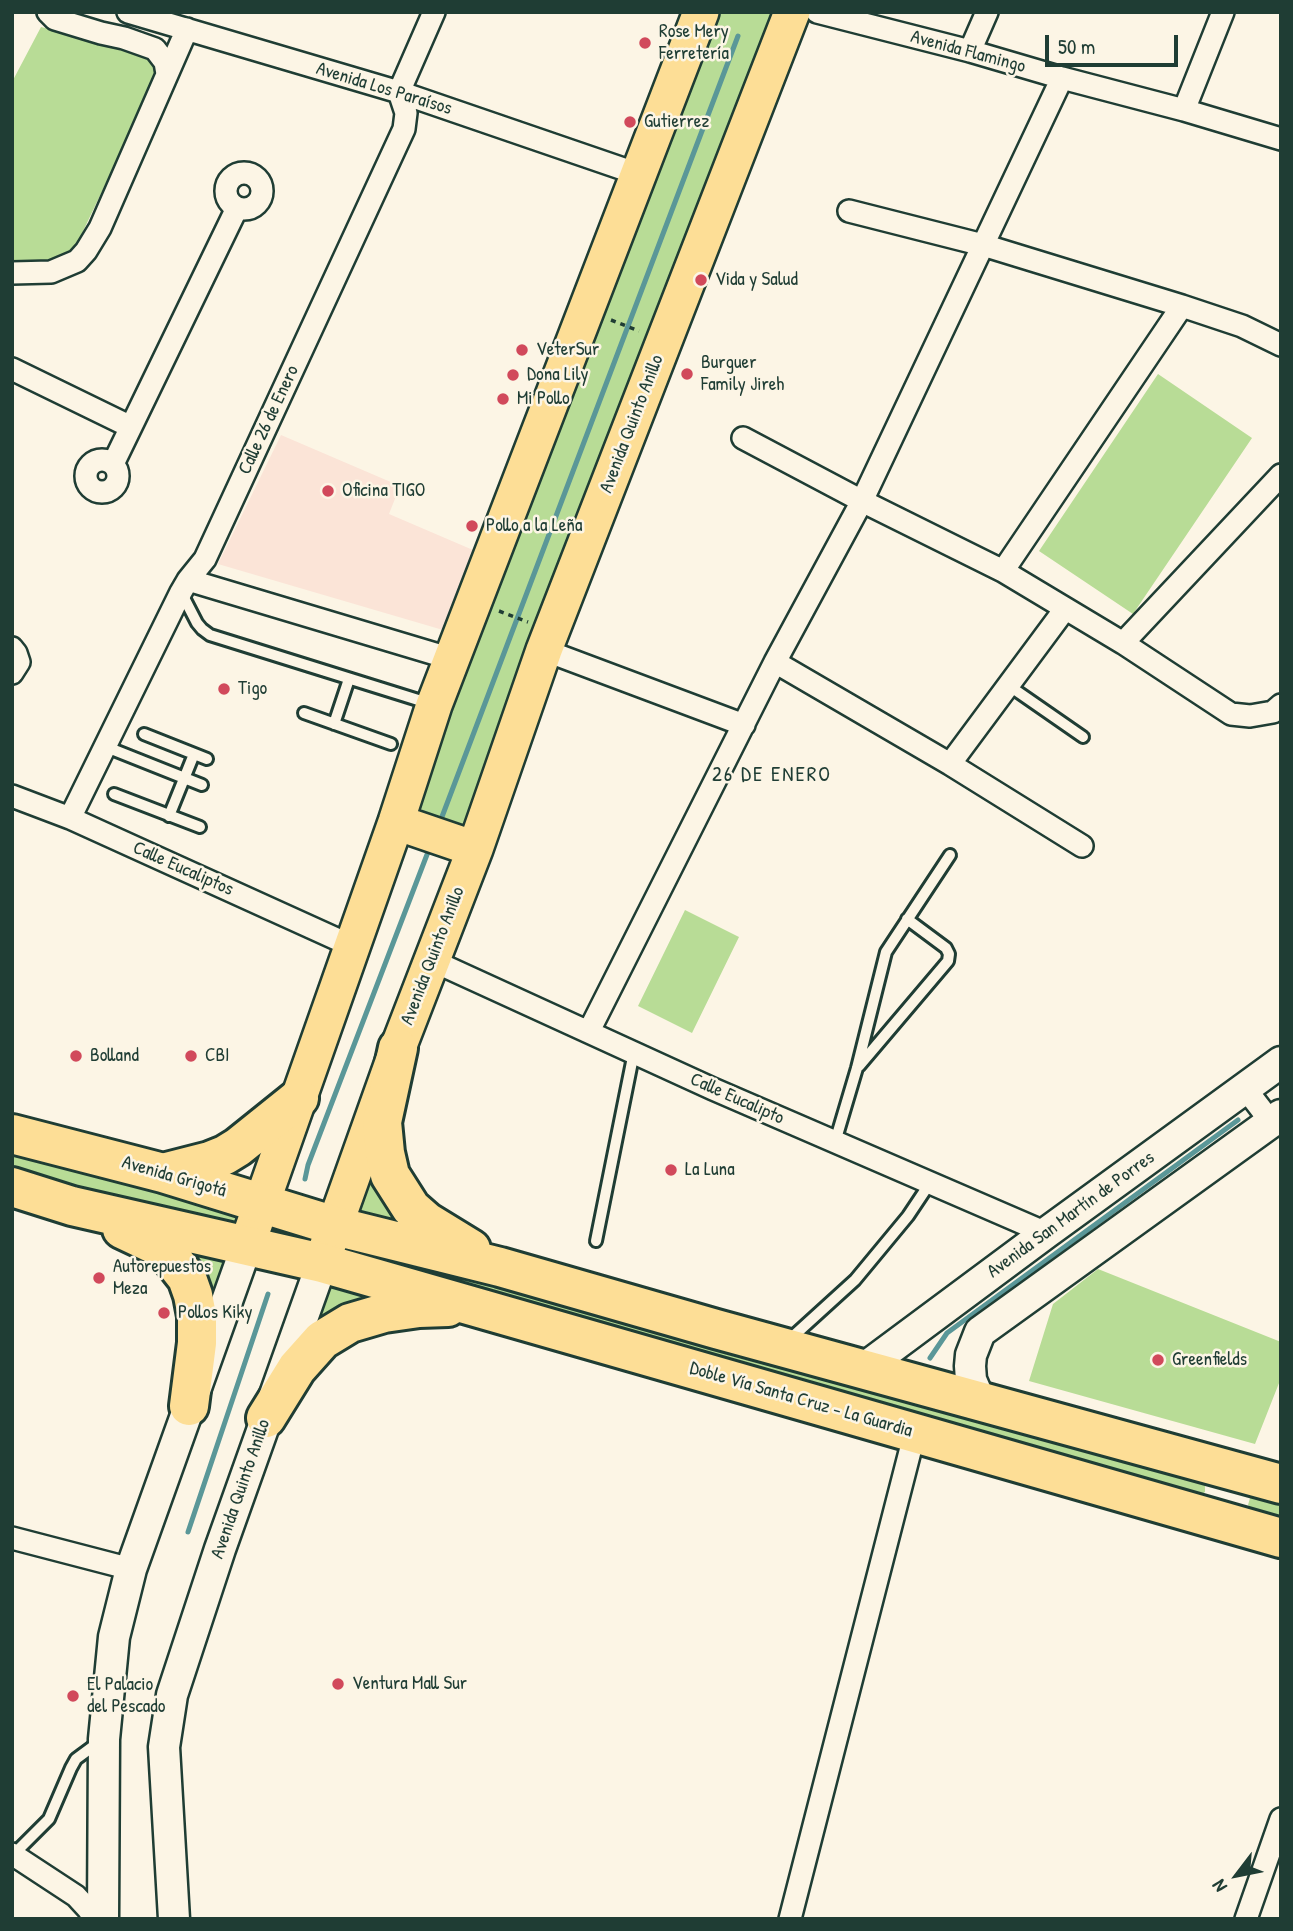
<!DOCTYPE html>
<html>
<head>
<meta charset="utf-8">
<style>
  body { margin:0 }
  #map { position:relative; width:1293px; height:1931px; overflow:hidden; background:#fcf5e5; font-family:"Patrick Hand",sans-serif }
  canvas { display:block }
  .frame { position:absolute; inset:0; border:14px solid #1f3d34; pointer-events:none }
  .north { position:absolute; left:1202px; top:1840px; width:70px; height:70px; -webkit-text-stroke:5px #fcf5e5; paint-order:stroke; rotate:238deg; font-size:19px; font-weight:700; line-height:28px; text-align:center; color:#1f3d34 }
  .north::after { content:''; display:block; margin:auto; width:24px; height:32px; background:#1f3d34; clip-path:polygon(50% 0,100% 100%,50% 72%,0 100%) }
  .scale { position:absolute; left:1045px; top:35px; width:133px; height:32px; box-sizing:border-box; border:4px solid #1f3d34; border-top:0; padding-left:9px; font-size:21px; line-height:24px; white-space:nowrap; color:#1f3d34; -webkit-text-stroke:5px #fcf5e5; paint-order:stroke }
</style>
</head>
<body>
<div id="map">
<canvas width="1293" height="1931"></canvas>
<div class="frame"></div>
<div class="north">N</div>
<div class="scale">50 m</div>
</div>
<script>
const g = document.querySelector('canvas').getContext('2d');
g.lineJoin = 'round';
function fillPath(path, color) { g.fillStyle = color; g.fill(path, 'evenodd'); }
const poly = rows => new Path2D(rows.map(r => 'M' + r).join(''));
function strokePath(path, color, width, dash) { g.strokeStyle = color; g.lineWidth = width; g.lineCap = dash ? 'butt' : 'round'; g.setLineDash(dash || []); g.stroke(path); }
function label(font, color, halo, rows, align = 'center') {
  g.font = font + ' "Patrick Hand",sans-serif'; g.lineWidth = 5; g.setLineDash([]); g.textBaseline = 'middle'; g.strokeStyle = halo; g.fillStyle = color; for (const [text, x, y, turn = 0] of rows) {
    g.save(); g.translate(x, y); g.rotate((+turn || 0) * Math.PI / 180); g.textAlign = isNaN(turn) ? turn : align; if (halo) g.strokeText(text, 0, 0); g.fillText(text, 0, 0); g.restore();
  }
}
const built = poly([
  [281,435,400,486,389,514,473,550,443,630,218,564]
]);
const green = poly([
  [711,12,781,12,467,826,459,828,429,817,421,809,414,795],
  [41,27,148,53,153,57,157,76,75,248,57,259,40,261,12,262,12,82],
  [1158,374,1252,438,1133,614,1039,551],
  [685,910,739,937,692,1033,638,1006],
  [380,1109,423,1233,345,1218],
  [12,1147,237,1215,235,1223,229,1227,12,1172],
  [335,1240,1205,1480,1205,1492,1197,1498,330,1255],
  [165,1243,230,1259,204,1338],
  [1098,1269,1281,1342,1281,1378,1255,1444,1029,1381,1053,1304],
  [323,1278,410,1303,308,1345],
  [1256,1495,1281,1501,1281,1520,1252,1511,1248,1505,1250,1498]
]);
const stream = poly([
  [440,822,738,36],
  [305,1179,308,1165,428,852],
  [930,1358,947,1333,1238,1120],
  [188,1532,268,1294]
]);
const path = poly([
  [611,320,639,331],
  [499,611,528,622]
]);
const lane = poly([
  [181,592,197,623,202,629,210,635,431,704],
  [1008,685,1083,737],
  [304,713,391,744],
  [334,724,349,679],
  [144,734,207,759],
  [104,746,202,785],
  [114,794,200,827],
  [169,816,194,754],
  [859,1066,948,961,949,954,946,948,907,919],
  [835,1142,857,1068,886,952,950,855],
  [596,1241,634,1052],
  [789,1340,855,1280,908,1216,930,1183],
  [12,1856,49,1819,71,1768,76,1759,99,1742]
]);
const street = poly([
  [48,12,55,19,101,33,124,38,155,49,165,62,167,74],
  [128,12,399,92,638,174],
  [817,12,970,51,1062,78,1184,110,1281,139],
  [970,51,987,12],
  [1184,110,1223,12],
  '226 191a18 18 0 1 1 36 0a18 18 0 1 1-36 0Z',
  [849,211,983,245,1182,306,1242,326,1281,345],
  [12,273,51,272,77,261,86,251,100,228,187,29],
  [12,369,131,427],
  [743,438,862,501,1003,571,1123,643,1231,714,1250,716,1273,712,1281,705],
  '86 476a16 16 0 1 1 32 0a16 16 0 1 1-32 0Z',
  [113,464,237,208],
  [1003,571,1182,306],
  [188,580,452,659],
  [1123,643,1281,475],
  [12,648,16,653,19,662,12,673],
  [544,650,744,725],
  [775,662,950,764,1082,846],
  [950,764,1065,609],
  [12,796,70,818,352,946],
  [70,818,181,592,188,580,205,559,404,129,406,113,399,92,434,12],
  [431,960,713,1089,1046,1233],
  [589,1031,775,662,862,501,1062,78],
  [1245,1088,1271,1122,1281,1125],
  [12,1538,131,1569],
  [12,1854,76,1896,88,1909,95,1919],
  [790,1919,915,1432],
  [1246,1919,1281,1819]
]);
const secondary = poly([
  [863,1369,1046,1233,1281,1062],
  [980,1401,971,1380,970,1366,971,1355,980,1332,1281,1115],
  [103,1919,104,1739,114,1637,131,1569,247,1245],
  [174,1919,164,1747,172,1695,220,1549,322,1263]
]);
const primary = poly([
  [396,822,475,849],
  [247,1245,396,822,434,705,701,12],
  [325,1253,398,1048,475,849,544,650,792,12]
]);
const highway = poly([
  [398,1048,382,1122,385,1153,390,1175,411,1208,427,1222,471,1249],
  [12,1134,163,1173,335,1226,500,1267,716,1329,1281,1484],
  [163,1173,210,1161,225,1155,238,1147,299,1098],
  [12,1187,72,1206,322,1263,1281,1538],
  [122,1229,158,1246,172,1259,187,1278,193,1295,197,1316,197,1343,189,1406],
  [266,1418,297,1368,322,1340,350,1323,384,1313,419,1308,448,1307]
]);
const markers = [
  [645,43,7,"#d1495b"],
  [630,122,7,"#d1495b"],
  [701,280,7,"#d1495b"],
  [522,350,7,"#d1495b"],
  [687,374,7,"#d1495b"],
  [513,375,7,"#d1495b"],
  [503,399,7,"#d1495b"],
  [328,491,7,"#d1495b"],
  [472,526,7,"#d1495b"],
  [224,689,7,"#d1495b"],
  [76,1056,7,"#d1495b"],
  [191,1056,7,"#d1495b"],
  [671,1170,7,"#d1495b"],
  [99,1278,7,"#d1495b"],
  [164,1313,7,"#d1495b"],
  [1158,1360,7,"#d1495b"],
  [338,1684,7,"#d1495b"],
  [73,1696,7,"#d1495b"]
];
const poiNames = [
  ["Rose Mery",659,32],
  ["Ferretería",659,54],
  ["Gutierrez",644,122],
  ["Vida y Salud",715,280],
  ["VeterSur",536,350],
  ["Burguer",701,363],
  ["Family Jireh",701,385],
  ["Dona Lily",527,375],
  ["Mi Pollo",517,399],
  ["Oficina TIGO",342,491],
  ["Pollo a la Leña",486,526],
  ["Tigo",238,689],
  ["Bolland",90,1056],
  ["CBI",205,1056],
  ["La Luna",685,1170],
  ["Autorepuestos",113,1267],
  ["Meza",113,1289],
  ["Pollos Kiky",178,1313],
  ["Greenfields",1172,1360],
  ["Ventura Mall Sur",352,1684],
  ["El Palacio",87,1685],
  ["del Pescado",87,1707]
];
const streetNames = [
  ["Avenida Flamingo",968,52,15],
  ["Avenida Los Paraísos",384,89,17],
  ["Calle 26 de Enero",269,420,-65],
  ["Avenida Quinto Anillo",632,424,-69],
  ["Calle Eucaliptos",183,869,24],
  ["Avenida Quinto Anillo",433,956,-69],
  ["Calle Eucalipto",737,1099,24],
  ["Avenida Grigotá",174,1177,16],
  ["Avenida San Martín de Porres",1071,1215,-36],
  ["Doble Vía Santa Cruz - La Guardia",801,1400,16],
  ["Avenida Quinto Anillo",241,1489,-71]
];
const neighbourhoodNames = [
  ["26 DE ENERO",772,775]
];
fillPath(built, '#fbe4d7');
fillPath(green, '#b8dc96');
strokePath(stream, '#5a9798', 5);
strokePath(lane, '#1f3d34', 16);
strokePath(street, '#1f3d34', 26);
strokePath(secondary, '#1f3d34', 35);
strokePath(primary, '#1f3d34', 40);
strokePath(highway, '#1f3d34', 44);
strokePath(path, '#1f3d34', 3.5, [5, 5]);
strokePath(lane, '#fcf5e5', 10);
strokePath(street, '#fcf5e5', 21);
strokePath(secondary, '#fcf5e5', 30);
strokePath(primary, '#fdde96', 35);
strokePath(highway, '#fdde96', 38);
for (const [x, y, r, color] of markers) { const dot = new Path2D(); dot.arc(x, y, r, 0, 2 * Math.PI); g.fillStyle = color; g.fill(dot); strokePath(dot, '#fcf5e5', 2.5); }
label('19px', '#1f3d34', '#fcf5e5', poiNames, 'left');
label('19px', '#1f3d34', '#fcf5e5', streetNames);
g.letterSpacing = '2px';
label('21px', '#1f3d34', '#fcf5e5', neighbourhoodNames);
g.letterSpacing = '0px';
</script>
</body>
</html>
